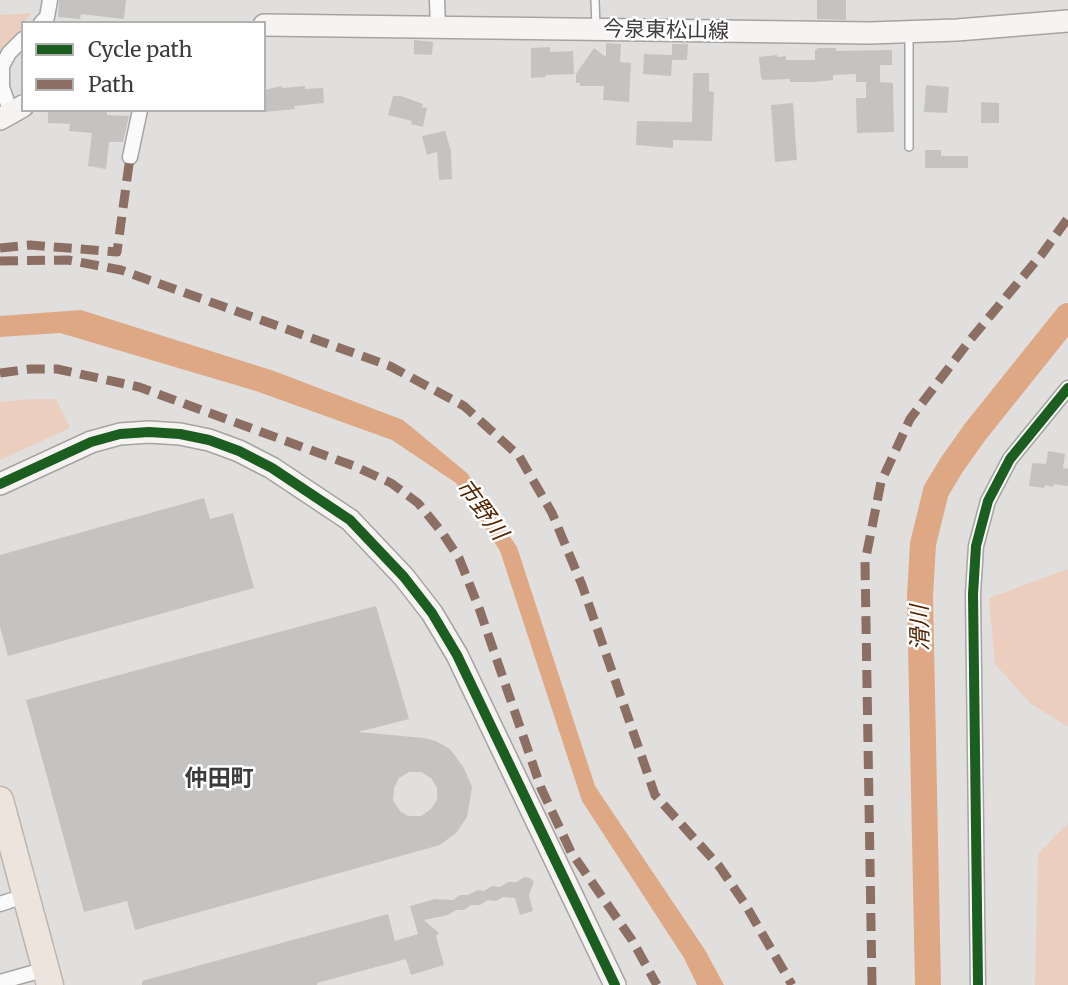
<!DOCTYPE html>
<html>
<head>
<meta charset="utf-8">
<style>
  body { margin:0 }
  #map { position:relative; width:1068px; height:985px; overflow:hidden; background:#e1dfdd; font-family:Merriweather,serif }
  canvas { display:block }
  .legend { position:absolute; left:21px; top:21px; width:245px; height:91px; box-sizing:border-box; background:#fff; border:2px solid #b1b1b0; margin:0; padding:9px 12px; list-style:none; font-size:21px; color:#3d3b3a }
  .legend li { display:flex; align-items:center; gap:14px; height:35px }
  .legend b { width:35px; border:2px solid #b1b1b0 }
</style>
</head>
<body>
<div id="map">
<canvas width="1068" height="985"></canvas>
<ul class="legend">
<li><b style="height:9px;background:#1b5e20"></b>Cycle path</li>
<li><b style="height:9px;background:#8d6e63"></b>Path</li>
</ul>
</div>
<script>
const g = document.querySelector('canvas').getContext('2d');
g.lineJoin = 'round';
function fillPath(path, color) { g.fillStyle = color; g.fill(path, 'evenodd'); }
const poly = rows => new Path2D(rows.map(r => 'M' + r).join(''));
function strokePath(path, color, width, dash) { g.strokeStyle = color; g.lineWidth = width; g.lineCap = dash ? 'butt' : 'round'; g.setLineDash(dash || []); g.stroke(path); }
function label(font, color, halo, rows, align = 'center') {
  g.font = font + ' Merriweather,"Noto Sans JP",serif'; g.lineWidth = 5; g.setLineDash([]); g.textBaseline = 'middle'; g.strokeStyle = halo; g.fillStyle = color; for (const [text, x, y, turn = 0] of rows) {
    g.save(); g.translate(x, y); g.rotate((+turn || 0) * Math.PI / 180); g.textAlign = isNaN(turn) ? turn : align; if (halo) g.strokeText(text, 0, 0); g.fillText(text, 0, 0); g.restore();
  }
}
const green = poly([
  [32,13,23,23,23,26,4,51,0,51,0,15],
  [31,399,56,399,70,428,0,460,0,402],
  [1068,569,1068,727,1030,703,995,664,989,598],
  [1068,823,1068,985,1035,985,1038,854]
]);
const water = poly([
  [81,310,274,371,403,420,467,473,517,547,595,786,705,950,724,985,697,985,684,958,582,801,500,551,456,483,392,440,256,391,60,333,0,337,0,316]
]);
const river = poly([
  [928,985,920,596,923,544,936,491,951,466,975,432,1068,316]
]);
const building = poly([
  [59,0,126,0,124,19,81,14,80,19,58,17],
  [817,0,846,0,846,20,817,19],
  [414,40,433,42,432,55,414,54],
  [606,43,621,44,620,62,631,63,629,102,603,100,604,86,580,86,580,83,576,83,576,74,594,48,606,57],
  [672,44,688,44,687,60,672,60,671,76,643,74,644,54,672,55],
  [550,47,550,52,573,51,574,74,546,75,546,77,531,78,531,48],
  [818,48,836,48,836,51,892,50,892,65,880,65,880,82,893,83,894,132,857,133,856,98,866,98,866,82,856,82,856,74,833,75,833,80,813,82,790,82,790,79,763,80,761,78,759,57,777,55,778,57,786,56,786,60,815,60,815,50],
  [693,73,709,73,709,91,714,92,712,141,673,140,673,148,636,145,637,121,692,122],
  [926,85,949,87,947,113,924,112],
  [282,86,282,88,305,86,305,89,323,88,324,103,294,106,295,109,264,112,264,90],
  [393,96,401,96,423,104,422,107,427,108,423,127,411,124,412,121,388,115],
  [981,102,999,103,999,123,981,123],
  [793,103,797,160,775,162,771,105],
  [70,110,107,111,107,115,129,116,123,142,109,142,106,169,88,166,92,133,69,131,70,124,48,123,48,111],
  [445,131,451,151,452,179,439,180,437,152,427,155,422,136],
  [925,150,941,150,941,156,968,156,968,168,925,168],
  [1048,451,1065,454,1063,468,1068,469,1068,486,1054,484,1053,487,1045,485,1044,488,1029,486,1032,465,1033,463,1046,464],
  [204,498,210,519,233,513,254,588,8,656,0,627,0,555],
  [376,606,409,719,358,732,424,738,436,741,450,749,464,768,472,787,467,817,457,832,440,845,135,930,127,901,84,912,26,700],
  [409,772,421,772,431,778,437,788,437,800,431,809,421,816,408,816,400,811,393,800,394,788,399,778],
  [524,877,530,878,534,882,529,895,533,911,520,915,515,898,503,897,496,901,488,900,480,905,471,905,464,910,456,910,448,915,424,920,439,933,436,936,444,965,411,975,406,959,317,983,317,985,142,985,142,981,388,914,395,941,418,934,410,906,435,899,453,900,460,895,468,895,478,890,484,891,492,886,500,887,508,882,517,882]
]);
const lane = poly([
  [595,0,596,27],
  [909,33,909,147]
]);
const street = poly([
  [437,0,438,29],
  [41,23,47,17,50,0],
  [11,113,2,87,2,66,9,53,23,39],
  [130,157,140,110],
  [0,904,12,900],
  [0,982,32,973],
  [978,985,973,594,976,546,988,501,1010,459,1068,388]
]);
const secondary = poly([
  [264,25,870,33,957,30,1068,21],
  [0,119,23,106],
  [0,484,91,442,120,434,149,432,180,434,209,440,239,451,272,468,350,520,404,577,432,613,457,655,615,985]
]);
const highway = poly([
  [0,800,50,985]
]);
const quiet = poly([
  [0,248,30,245,117,252,130,157],
  [0,261,68,260,121,270,390,366,464,406,519,456,552,513,582,585,655,795,719,866,745,904,792,985],
  [0,373,30,369,57,369,139,387,354,466,391,483,418,503,441,531,459,558,479,608,541,788,571,852,632,940,657,985],
  [872,985,865,562,881,482,910,419,970,340,1042,254,1068,218]
]);
const cycleway = poly([
  [0,484,91,442,120,434,149,432,180,434,209,440,239,451,272,468,350,520,404,577,432,613,457,655,615,985],
  [978,985,973,594,976,546,988,501,1010,459,1068,388]
]);
const streetNames = [
  ["今泉東松山線",666,31,1]
];
const waterNames = [
  ["市野川",481,510,54],
  ["滑川",921,628,-91]
];
const neighbourhoodNames = [
  ["仲田町",219,779]
];
fillPath(green, '#ebcebd');
fillPath(water, '#dea885');
strokePath(river, '#dea885', 26);
fillPath(building, '#c4c3c2');
strokePath(lane, '#a5a4a3', 10);
strokePath(street, '#a5a4a3', 17);
strokePath(secondary, '#a5a4a3', 24);
strokePath(highway, '#bdb4ad', 29);
strokePath(lane, '#fafafa', 7);
strokePath(street, '#fafafa', 14);
strokePath(secondary, '#f6f3f2', 21);
strokePath(highway, '#ede4de', 26);
strokePath(quiet, '#8d6e63', 9, [18, 9]);
strokePath(cycleway, '#1b5e20', 10);
label('21px', '#3d3b3a', '#fff', streetNames);
label('italic 23px', '#552500', '#fff', waterNames);
label('bold 23px', '#3d3b3a', '#fff', neighbourhoodNames);
</script>
</body>
</html>
